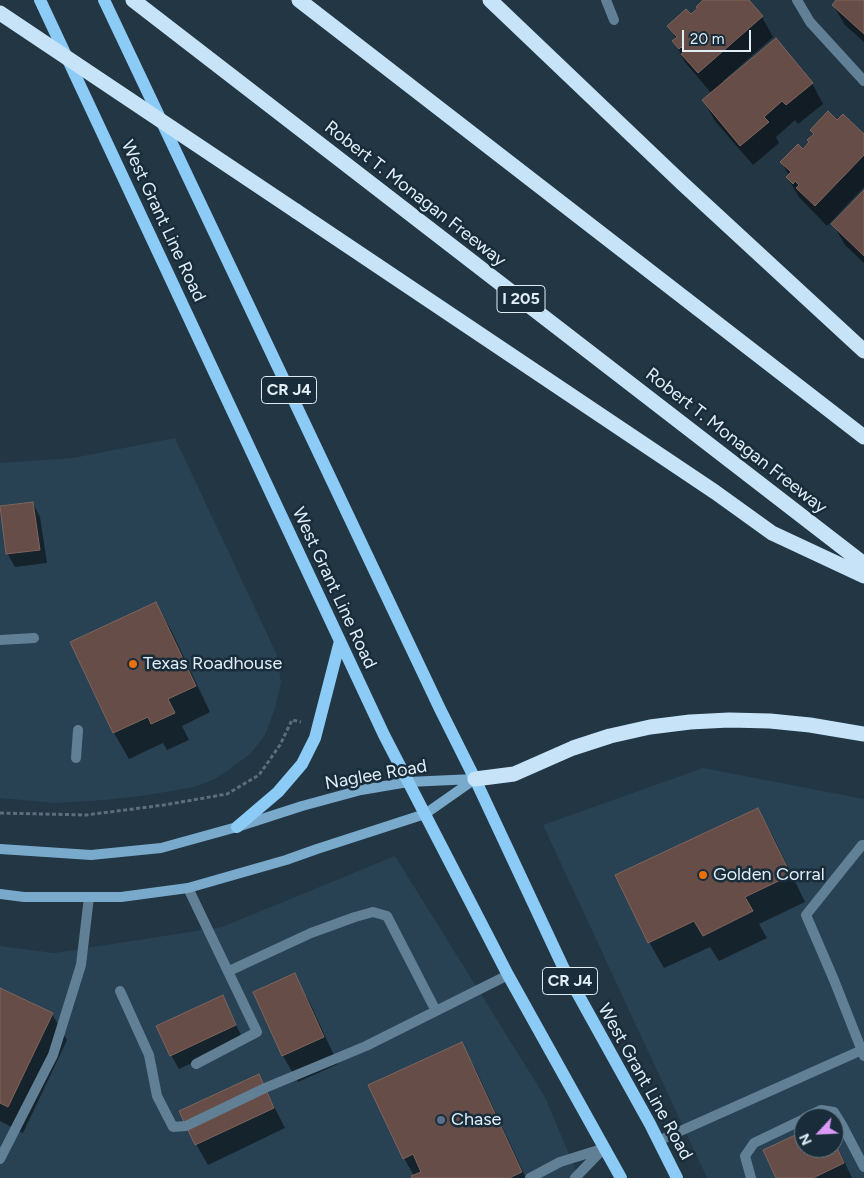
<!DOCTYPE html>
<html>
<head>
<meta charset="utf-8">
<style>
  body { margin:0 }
  #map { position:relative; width:864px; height:1178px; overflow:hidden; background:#223644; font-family:Figtree,sans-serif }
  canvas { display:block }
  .north { position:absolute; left:794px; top:1108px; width:50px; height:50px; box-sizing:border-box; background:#182c3a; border:1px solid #687a86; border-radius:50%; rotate:245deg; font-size:14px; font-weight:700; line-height:20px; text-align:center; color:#e1eef7 }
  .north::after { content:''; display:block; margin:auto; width:18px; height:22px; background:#da9af6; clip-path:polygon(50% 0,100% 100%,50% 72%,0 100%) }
  .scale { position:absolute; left:682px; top:30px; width:69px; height:22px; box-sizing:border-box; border:2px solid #e1eef7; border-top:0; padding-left:6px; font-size:15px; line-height:18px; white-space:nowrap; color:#e1eef7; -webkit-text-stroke:4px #182c3a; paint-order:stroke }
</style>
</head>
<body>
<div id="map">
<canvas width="864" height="1178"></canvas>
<div class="north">N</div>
<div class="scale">20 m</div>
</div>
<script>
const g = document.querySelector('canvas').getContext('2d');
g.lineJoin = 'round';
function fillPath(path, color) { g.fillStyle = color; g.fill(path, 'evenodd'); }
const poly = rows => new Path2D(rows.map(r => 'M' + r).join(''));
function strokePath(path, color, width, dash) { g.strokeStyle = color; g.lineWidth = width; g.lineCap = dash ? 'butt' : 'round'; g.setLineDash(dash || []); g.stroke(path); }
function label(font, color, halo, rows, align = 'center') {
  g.font = font + ' Figtree,sans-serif'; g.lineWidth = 5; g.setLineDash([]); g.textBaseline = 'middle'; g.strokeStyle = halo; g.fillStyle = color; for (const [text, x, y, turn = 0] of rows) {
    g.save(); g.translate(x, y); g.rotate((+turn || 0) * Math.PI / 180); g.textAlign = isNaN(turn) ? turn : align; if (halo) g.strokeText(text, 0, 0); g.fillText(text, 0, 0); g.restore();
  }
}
const built = poly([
  [175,438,277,655,281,683,274,711,265,735,251,753,230,769,213,780,194,787,148,795,105,800,55,803,0,798,0,463,73,458],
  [703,768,864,799,864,1178,707,1178,543,825],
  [804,1118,834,1118,834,1148,804,1148],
  [395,856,545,1097,579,1178,0,1178,0,946,54,953,222,927]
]);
const shadow = poly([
  [703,0,747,0,762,17,773,37,723,81,725,83,812,83,823,104,798,124,795,120,776,137,779,143,753,165,715,121,704,101,712,94,685,62,674,41,676,39,669,26,691,16,699,9,704,2],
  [838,0,864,0,864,42,845,25,833,5],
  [837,121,864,136,864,187,827,226,799,197,787,177,789,175,781,162,803,151,814,135,811,130],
  [864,192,864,263,845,245,833,224],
  [33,503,40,517,47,563,15,567,7,553],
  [156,603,171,630,210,712,182,726,189,740,167,750,163,743,129,759,114,733,72,643],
  [758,810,773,836,805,902,759,924,767,938,719,961,710,947,664,968,649,942],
  [294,975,309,1001,338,1064,298,1082,283,1056,255,992],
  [0,989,52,1014,67,1040,23,1133,0,1121],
  [222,997,243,1039,179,1069,171,1055],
  [461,1044,476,1070,526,1178,413,1178,414,1176,404,1158],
  [258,1075,285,1128,208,1165,196,1144],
  [804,1132,804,1148,834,1148,834,1140,852,1178,777,1178]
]);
const building = poly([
  [703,0,749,0,763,16,698,73,681,54,685,51,681,47,679,49,672,41,677,37,667,26,686,9,691,14,698,8,696,7,703,0],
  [836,0,864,0,864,34,832,5,836,0],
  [776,38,813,83,786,105,782,101,764,117,769,122,740,146,702,100,776,38],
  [828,111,837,120,843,114,864,134,864,155,815,206,796,188,799,185,795,181,793,184,786,177,791,172,780,162,798,144,803,149,809,142,807,140,814,134,810,130,828,111],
  [864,190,864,256,831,224,864,190],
  [33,502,40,550,6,554,0,506,33,502],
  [156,602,196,686,168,699,175,713,151,724,148,717,113,733,70,642,156,602],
  [758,808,791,875,745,897,753,911,703,936,694,921,648,943,615,875,758,808],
  [295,973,324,1037,282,1056,253,992,295,973],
  [0,988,53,1013,8,1107,0,1103,0,988],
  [223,995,236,1025,170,1056,156,1026,223,995],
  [462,1042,522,1172,509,1178,412,1178,411,1176,421,1172,413,1154,403,1159,368,1085,462,1042],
  [259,1074,274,1108,195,1145,179,1111,259,1074],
  [804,1131,804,1148,834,1148,834,1141,844,1163,813,1178,776,1178,763,1150,804,1131]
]);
const path = poly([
  [0,813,86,815,164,805,227,794,259,775,280,745,292,720,301,722]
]);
const service = poly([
  [606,0,614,20],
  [0,640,34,638],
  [76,758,78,730],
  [864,845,862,845,806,915,834,980,864,1056],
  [188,888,257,1032,196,1064],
  [229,971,311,933,355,917,373,912,387,916,436,1011],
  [120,991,149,1055,157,1096,173,1127,186,1126,265,1088,366,1046,508,975],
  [805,1118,821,1110,834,1112,842,1125,864,1167],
  [658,1141,862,1050,864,1051],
  [751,1178,745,1156,754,1143,804,1119]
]);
const minor = poly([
  [797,0,810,22,864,81],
  [0,1159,53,1055,81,965,89,897],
  [530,1178,560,1162,605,1148],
  [575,1178,604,1148]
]);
const secondary = poly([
  [0,849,91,855,161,848,237,827,302,806,361,790,408,782,474,779],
  [0,894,24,897,121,897,188,888,286,860,317,849,425,814,475,779]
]);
const primary = poly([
  [40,0,384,735,508,975,621,1178],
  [104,0,440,709,475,779,564,969,650,1124,677,1178],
  [237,827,278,792,302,764,315,738,340,641]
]);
const motorway = poly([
  [133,0,864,564],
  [299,0,864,437],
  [490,0,683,184,864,351],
  [296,211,715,492,772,533,864,576],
  [475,779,514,774,573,748,610,736,650,727,690,722,729,720,770,721,810,725,864,734]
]);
const motorwayBridge = poly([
  [0,13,296,211]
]);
const markers = [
  [133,664,5,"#e8710a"],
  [703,875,5,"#e8710a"],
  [441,1120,5,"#5c6f8a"]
];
const shields = [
  [521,299,48],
  [289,390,55],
  [570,981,55]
];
const shieldNames = [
  ["I 205",521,299],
  ["CR J4",289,390],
  ["CR J4",570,981]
];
const streetNames = [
  ["Robert T. Monagan Freeway",415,194,38],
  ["West Grant Line Road",163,221,65],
  ["Robert T. Monagan Freeway",736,441,38],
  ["West Grant Line Road",334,588,65],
  ["Naglee Road",376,775,-10],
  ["West Grant Line Road",645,1082,61]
];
const poiNames = [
  ["Texas Roadhouse",143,664],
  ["Golden Corral",713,875],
  ["Chase",451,1120]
];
fillPath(built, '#284254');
fillPath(shadow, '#0007');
fillPath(building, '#674d47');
strokePath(building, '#7f645d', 1);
strokePath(path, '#5c6e7b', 3, [4, 2.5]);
strokePath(service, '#618095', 10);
strokePath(minor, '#618095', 10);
strokePath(secondary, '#79aacb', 10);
strokePath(primary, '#8bcbf6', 12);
strokePath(motorway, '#c6e3f8', 15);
strokePath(motorwayBridge, '#c6e3f8', 15);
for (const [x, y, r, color] of markers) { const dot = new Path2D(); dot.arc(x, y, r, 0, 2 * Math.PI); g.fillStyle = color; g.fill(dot); strokePath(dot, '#182c3a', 2); }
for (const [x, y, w] of shields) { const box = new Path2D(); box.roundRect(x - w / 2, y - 13.5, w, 27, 4); g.fillStyle = '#182c3a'; g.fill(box); strokePath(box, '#e1eef7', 1); }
label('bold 16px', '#e1eef7', null, shieldNames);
label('18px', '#e1eef7', '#182c3a', streetNames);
label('18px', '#e1eef7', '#182c3a', poiNames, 'left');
</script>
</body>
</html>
